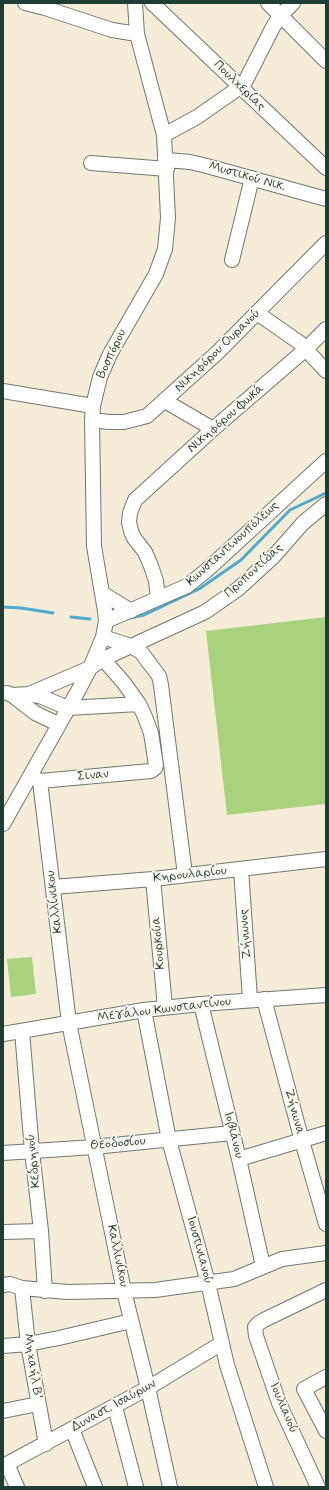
<!DOCTYPE html>
<html>
<head>
<meta charset="utf-8">
<style>
  body { margin:0 }
  #map { position:relative; width:329px; height:1490px; overflow:hidden; background:#f5edd7; font-family:Mynerve,sans-serif }
  canvas { display:block }
  .frame { position:absolute; inset:0; border:4px solid #1f3d34; pointer-events:none }
</style>
</head>
<body>
<div id="map">
<canvas width="329" height="1490"></canvas>
<div class="frame"></div>
</div>
<script>
const g = document.querySelector('canvas').getContext('2d');
g.lineJoin = 'round';
function fillPath(path, color) { g.fillStyle = color; g.fill(path, 'evenodd'); }
const poly = rows => new Path2D(rows.map(r => 'M' + r).join(''));
function strokePath(path, color, width, dash) { g.strokeStyle = color; g.lineWidth = width; g.lineCap = dash ? 'butt' : 'round'; g.setLineDash(dash || []); g.stroke(path); }
function label(font, color, halo, rows, align = 'center') {
  g.font = font + ' Mynerve,sans-serif'; g.lineWidth = 3.5; g.setLineDash([]); g.textBaseline = 'middle'; g.strokeStyle = halo; g.fillStyle = color; for (const [text, x, y, turn = 0] of rows) {
    g.save(); g.translate(x, y); g.rotate((+turn || 0) * Math.PI / 180); g.textAlign = isNaN(turn) ? turn : align; if (halo) g.strokeText(text, 0, 0); g.fillText(text, 0, 0); g.restore();
  }
}
const green = poly([
  [326,617,326,804,227,815,206,631],
  [32,957,36,994,11,997,7,959]
]);
const stream = poly([
  [3,607,21,608,53,613],
  [71,617,90,619],
  [124,619,144,615,199,589,241,560,290,510,326,493]
]);
const minor = poly([
  [25,3,45,8,112,30,137,34],
  [152,3,326,168],
  [268,3,326,61],
  [164,135,197,117,240,87,245,82,273,27,280,16,293,3],
  [167,160,190,162,207,166,326,199],
  [91,163,167,169],
  [232,260,252,178],
  [257,313,300,343,326,371],
  [3,391,93,406],
  [165,401,213,429],
  [92,420,109,422,124,422,147,416,217,353,326,243],
  [102,593,131,611],
  [158,598,156,581,151,566,145,552,134,538,131,531,129,522,130,513,135,500,213,429,306,349,326,329],
  [106,621,187,586,207,570,326,461],
  [103,637,131,646,141,652,159,676,161,685,185,875],
  [7,693,12,695,35,713,58,724],
  [29,694,90,668,103,659,205,612,238,589,274,556,303,523,326,504],
  [12,695,29,694,42,697,68,708,139,704],
  [33,777,40,781,151,771,155,768,156,765,151,733,145,717,139,704,124,683,103,659],
  [40,781,69,1023,124,1291,148,1388,170,1487],
  [3,824,78,691,90,668,103,637,106,621,105,611,94,546,92,420,93,406,100,377,110,354,156,274,165,249,168,218,164,135,137,34,135,3],
  [241,869,250,999],
  [153,879,165,1007],
  [53,887,153,879,326,859],
  [264,999,302,1141,326,1224],
  [201,1004,239,1159,263,1266],
  [144,1010,169,1140,208,1283,227,1365,266,1487],
  [22,1031,32,1151,41,1231,45,1291],
  [3,1034,144,1010,201,1004,326,995],
  [3,1153,94,1147,232,1133],
  [239,1159,326,1133],
  [3,1232,41,1231],
  [3,1285,10,1284,22,1288,68,1292,155,1290,234,1279,282,1259,326,1253],
  [22,1288,28,1344,46,1444],
  [3,1346,28,1344,59,1338,131,1321],
  [326,1377,304,1389,326,1431],
  [115,1407,136,1487],
  [3,1411,38,1404],
  [72,1429,95,1487],
  [7,1464,17,1487],
  [3,1466,148,1388,222,1343],
  [318,1487,279,1403,256,1336,255,1327,259,1323,264,1320,326,1290]
]);
const streetNames = [
  ["Πουλχερίας",239,86,44],
  ["Μυστικού Νικ.",247,177,16],
  ["Νικηφόρου Ουρανού",218,351,-44],
  ["Βοσπόρου",112,354,-65],
  ["Νικηφόρου Φωκά",226,419,-41],
  ["Κωνσταντινουπόλεως",233,544,-42],
  ["Προποντίδας",254,571,-42],
  ["Σιναν",93,776,-5],
  ["Κηρουλαρίου",190,875,-6],
  ["Καλλίνικου",55,902,-97],
  ["Ζήνωνος",246,934,-94],
  ["Κουρκούα",159,943,-95],
  ["Μεγάλου Κωνσταντίνου",164,1010,-7],
  ["Ζήνωνα",294,1112,75],
  ["Ιοβιάνου",233,1135,76],
  ["Θεοδοσίου",118,1144,-5],
  ["Κεδρηνού",34,1161,-96],
  ["Ιουστινιανού",199,1250,75],
  ["Καλλινίκου",117,1256,78],
  ["Μηχαήλ Β'",32,1366,81],
  ["Δυναστ. Ισαύρων",114,1406,-29],
  ["Ιουλιανού",283,1408,67]
];
fillPath(green, '#a9d27d');
strokePath(stream, '#51a9ce', 3);
strokePath(minor, '#6a7b6d', 16);
strokePath(minor, '#fff', 14);
label('13px', '#1f3d34', '#fbf7ec', streetNames);
</script>
</body>
</html>
